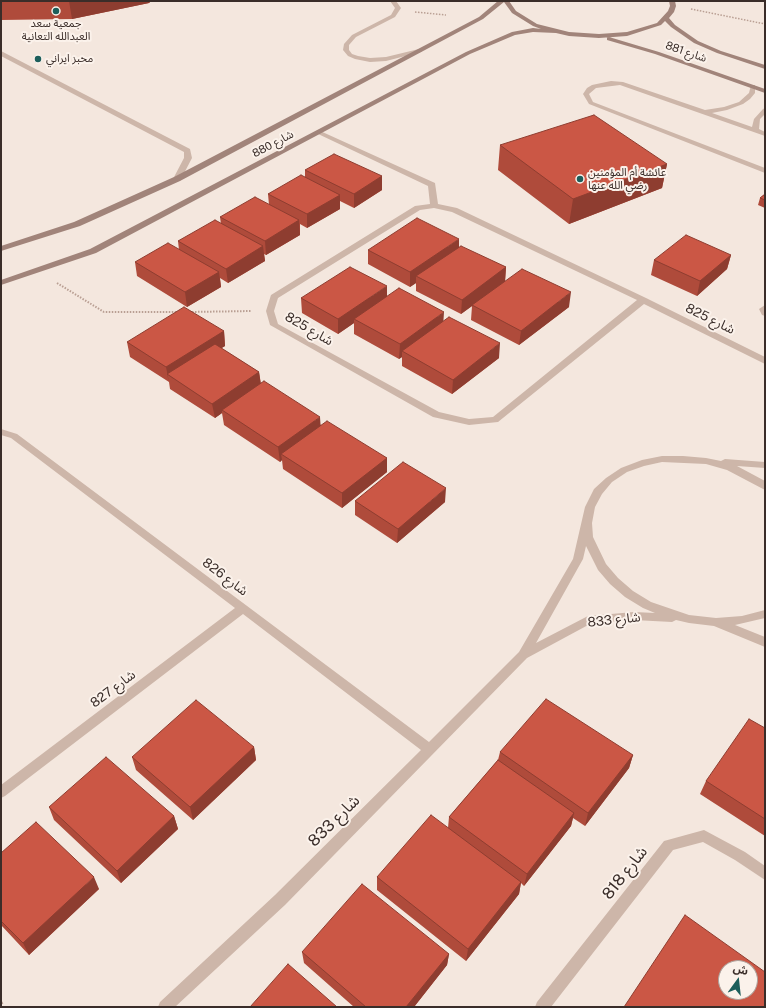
<!DOCTYPE html>
<html>
<head>
<meta charset="utf-8">
<style>
  body { margin:0 }
  #map { position:relative; width:766px; height:1008px; overflow:hidden; background:#f4e7de; font-family:"Public Sans","Noto Sans Arabic",sans-serif }
  canvas { display:block }
  .frame { position:absolute; inset:0; border:2px solid #3a2d29; pointer-events:none }
  .north { position:absolute; left:718px; top:960px; width:40px; height:40px; box-sizing:border-box; background:#fbf2eb; border:1px solid #aea39d; border-radius:50%; rotate:15deg; font-size:11px; font-weight:700; line-height:16px; text-align:center; color:#3a2d29 }
  .north::after { content:''; display:block; margin:auto; width:14px; height:18px; background:#1c5e5b; clip-path:polygon(50% 0,100% 100%,50% 72%,0 100%) }
</style>
</head>
<body>
<div id="map">
<canvas width="766" height="1008"></canvas>
<div class="frame"></div>
<div class="north">ش</div>
</div>
<script>
const g = document.querySelector('canvas').getContext('2d');
g.lineJoin = 'round';
const poly = rows => new Path2D(rows.map(r => 'M' + r).join(''));
function strokePath(path, color, width, dash) { g.strokeStyle = color; g.lineWidth = width; g.lineCap = dash ? 'butt' : 'round'; g.setLineDash(dash || []); g.stroke(path); }
function fillPath(path, color) { g.fillStyle = color; g.fill(path, 'evenodd'); }
function label(font, color, halo, rows, align = 'center') {
  g.font = font + ' "Public Sans","Noto Sans Arabic",sans-serif'; g.lineWidth = 4; g.setLineDash([]); g.textBaseline = 'middle'; g.strokeStyle = halo; g.fillStyle = color; for (const [text, x, y, turn = 0] of rows) {
    g.save(); g.translate(x, y); g.rotate((+turn || 0) * Math.PI / 180); g.textAlign = isNaN(turn) ? turn : align; if (halo) g.strokeText(text, 0, 0); g.fillText(text, 0, 0); g.restore();
  }
}
const pathFar2 = poly([
  [691,9,765,24],
  [415,12,446,15]
]);
const pathFar1 = poly([
  [57,283,104,312,180,312],
  [189,312,252,311]
]);
const path = poly([
  [1,1002,3,1007]
]);
const lane = poly([
  [390,1,396,1,401,8,395,17,356,37,349,45,349,50,352,54,358,56,370,58,386,57,419,49,422,51,421,52,386,61,370,62,355,59,348,56,343,50,344,44,352,35,391,15,395,8,390,1],
  [1,51,190,149,192,158,180,181,177,181,173,179,184,158,184,152,1,56,1,51],
  [611,81,623,82,705,110,724,107,739,102,749,93,751,85,755,85,755,93,750,99,743,104,727,110,712,113,752,127,754,119,763,109,765,108,765,114,760,119,759,129,765,132,765,136,620,85,596,88,589,94,593,102,765,168,765,173,589,104,583,94,587,88,592,85,611,81],
  [765,305,765,316,762,315,759,309,765,305]
]);
const street = poly([
  [318,130,435,183,438,204,457,208,646,298,765,357,765,364,644,304,498,422,469,425,433,417,270,325,266,311,271,295,415,206,430,204,428,186,316,133,315,132,318,130],
  [434,208,452,212,637,300,493,417,469,419,439,412,278,324,274,311,278,298,420,210,434,208],
  [1,429,17,434,429,742,519,652,573,559,585,507,594,489,606,478,621,468,642,460,662,456,683,456,706,458,721,461,725,459,765,462,765,468,737,466,765,481,765,490,727,470,706,464,662,462,644,466,627,472,612,482,602,494,595,507,592,523,593,537,606,564,618,578,633,591,651,602,689,615,716,618,742,616,765,610,765,618,735,625,765,637,765,647,714,626,689,623,676,620,672,622,634,620,590,624,527,658,285,905,175,1007,158,1007,160,1002,275,895,421,750,243,614,5,796,1,798,1,785,235,608,11,438,1,435,1,429],
  [586,546,598,570,610,584,625,597,643,608,655,613,634,612,588,616,536,643,583,559,586,546],
  [704,830,745,852,765,866,765,880,735,860,703,842,673,850,551,1007,535,1007,537,1002,664,841,704,830]
]);
const secondary = poly([
  [498,1,509,1,516,11,537,24,569,32,599,34,627,32,657,23,668,11,670,6,669,1,675,1,676,6,674,12,669,18,675,25,698,41,721,51,765,65,765,69,717,53,694,43,671,27,665,21,661,25,627,36,599,38,569,36,556,33,533,32,515,35,470,54,96,253,1,285,1,280,90,249,466,52,512,32,533,28,541,29,533,26,512,13,504,2,483,19,180,181,80,226,1,251,1,246,74,222,174,177,479,17,498,1],
  [609,37,659,52,765,89,765,93,655,54,607,40,607,38,609,37]
]);
const wall = poly([
  [1,1,151,1,149,3,72,19,1,20],
  [500,145,667,164,662,188,569,224,498,170],
  [305,170,382,176,382,190,354,208,340,201,340,209,307,228,300,224,300,235,266,255,264,254,265,261,228,283,220,278,221,287,187,307,137,276,135,262,179,250,178,241,221,224,220,217,269,205,268,194,305,178],
  [765,194,765,208,758,205,760,198],
  [459,247,506,267,505,281,569,307,519,345,471,320,472,306,461,314,416,291,416,283,410,287,368,264,368,250],
  [731,255,727,269,697,296,651,275,654,260],
  [387,297,443,321,499,358,452,394,402,366,402,357,399,359,354,334,354,323,338,334,302,313,301,298],
  [224,331,225,346,221,348,259,372,261,384,321,425,387,458,387,472,342,508,283,469,282,460,280,462,224,425,222,413,215,418,170,389,169,382,130,357,127,342],
  [355,501,445,502,397,543,355,515],
  [765,728,765,836,700,794,706,781],
  [254,747,256,760,193,820,136,770,132,757],
  [500,752,633,755,629,768,585,826,573,818,571,826,524,886,521,883,519,894,466,961,377,890,377,877,448,828,449,817,498,760],
  [49,807,174,816,178,829,121,883,54,820],
  [1,853,99,889,29,955,1,925],
  [302,952,449,954,447,965,414,1007,354,1007,304,963]
]);
const shadedWall = poly([
  [69,1,151,1,149,3,72,19],
  [667,164,662,188,569,224,573,199],
  [382,176,382,190,354,208,354,194],
  [340,195,340,209,307,228,307,214],
  [299,220,300,235,266,255,265,241],
  [459,239,459,254,416,276,416,283,410,287,410,272],
  [263,246,265,261,228,283,226,269],
  [731,255,727,269,697,296,700,281],
  [506,267,505,282,461,314,462,300],
  [219,272,221,287,187,307,185,292],
  [387,286,387,301,354,319,354,323,338,334,338,319],
  [571,292,569,307,519,345,521,331],
  [444,312,443,327,402,351,402,357,399,359,400,344],
  [224,331,225,346,174,379,167,374,169,382,166,367],
  [500,343,499,358,452,394,453,380],
  [259,372,261,386,222,410,222,413,215,418,212,404],
  [320,417,321,431,281,454,282,460,280,462,278,447],
  [387,458,387,472,342,508,342,493],
  [446,488,445,502,397,543,398,529],
  [254,747,256,760,193,820,190,807],
  [633,755,629,768,585,826,588,813],
  [574,813,571,826,524,886,527,874],
  [174,816,178,829,121,883,117,871],
  [94,877,99,889,29,955,23,943],
  [521,882,519,894,466,961,468,949],
  [449,954,447,965,414,1007,406,1007]
]);
const building = poly([
  [594,115,667,164,573,199,500,145,594,115],
  [334,154,382,176,354,194,305,170,334,154],
  [301,175,340,195,307,214,268,194,301,175],
  [765,194,765,200,760,198,765,194],
  [255,197,299,220,265,241,220,217,255,197],
  [417,218,459,239,410,272,368,250,417,218],
  [215,220,263,246,226,269,178,241,215,220],
  [686,235,731,255,700,281,654,260,686,235],
  [168,243,219,272,185,292,135,262,168,243],
  [461,246,506,267,462,300,416,276,461,246],
  [350,267,387,286,338,319,301,298,350,267],
  [522,269,571,292,521,331,472,305,522,269],
  [399,288,444,312,400,344,354,319,399,288],
  [184,307,224,331,166,367,127,342,184,307],
  [449,317,500,343,453,380,402,351,449,317],
  [215,344,259,372,212,404,167,374,215,344],
  [264,381,320,417,278,447,222,410,264,381],
  [327,421,387,458,342,493,281,454,327,421],
  [403,462,446,488,398,529,355,501,403,462],
  [546,699,633,755,588,813,500,752,546,699],
  [196,700,254,747,190,807,132,757,196,700],
  [749,719,765,728,765,819,706,781,749,719],
  [106,757,174,816,117,871,49,807,106,757],
  [498,760,574,813,527,874,449,817,498,760],
  [431,815,521,882,468,949,377,877,431,815],
  [36,822,94,877,23,943,1,921,1,853,36,822],
  [362,884,449,954,406,1007,366,1007,302,952,362,884],
  [685,915,765,972,765,1005,764,1007,624,1007,685,915],
  [726,968,750,968,750,992,726,992,726,968],
  [288,964,337,1007,250,1007,288,964]
]);
const markers = [
  [56,11,4,"#1c5e5b"],
  [38,59,4,"#1c5e5b"],
  [580,179,4,"#1c5e5b"]
];
const farPoinames = [
  ["جمعية سعد",56,24,"center"],
  ["العبدالله التعانية",56,37,"center"],
  ["مخبز ايراني",46,59],
  ["عائشة أم المؤمنين",588,173],
  ["رضي الله عنها",588,186]
];
const farStreetnames = [
  ["شارع 881",686,52,19],
  ["شارع 880",273,144,-28]
];
const streetNames = [
  ["شارع 825",710,319,26],
  ["شارع 825",309,329,30],
  ["شارع 826",225,577,37],
  ["شارع 833",614,620,-6],
  ["شارع 827",113,689,-37]
];
const nearStreetnames = [
  ["شارع 833",334,821,-45],
  ["شارع 818",625,873,-52]
];
strokePath(pathFar2, '#b99f93', 1.5, [1.5, 1.5]);
strokePath(pathFar1, '#b99f93', 2, [1.5, 1.5]);
strokePath(path, '#b99f93', 3, [2.5, 2.5]);
fillPath(lane, '#cdb6a9');
fillPath(street, '#cdb6a9');
fillPath(secondary, '#a1847a');
fillPath(wall, '#af4b3b');
fillPath(shadedWall, '#8e3d30');
fillPath(building, '#cb5745');
strokePath(building, '#8e3d30', 1);
for (const [x, y, r, color] of markers) { const dot = new Path2D(); dot.arc(x, y, r, 0, 2 * Math.PI); g.fillStyle = color; g.fill(dot); strokePath(dot, '#fbf2eb', 1.5); }
label('11px', '#3a2d29', '#fbf2eb', farPoinames, 'left');
label('11px', '#3a2d29', '#fbf2eb', farStreetnames);
label('13px', '#3a2d29', '#fbf2eb', streetNames);
label('16px', '#3a2d29', '#fbf2eb', nearStreetnames);
</script>
</body>
</html>
